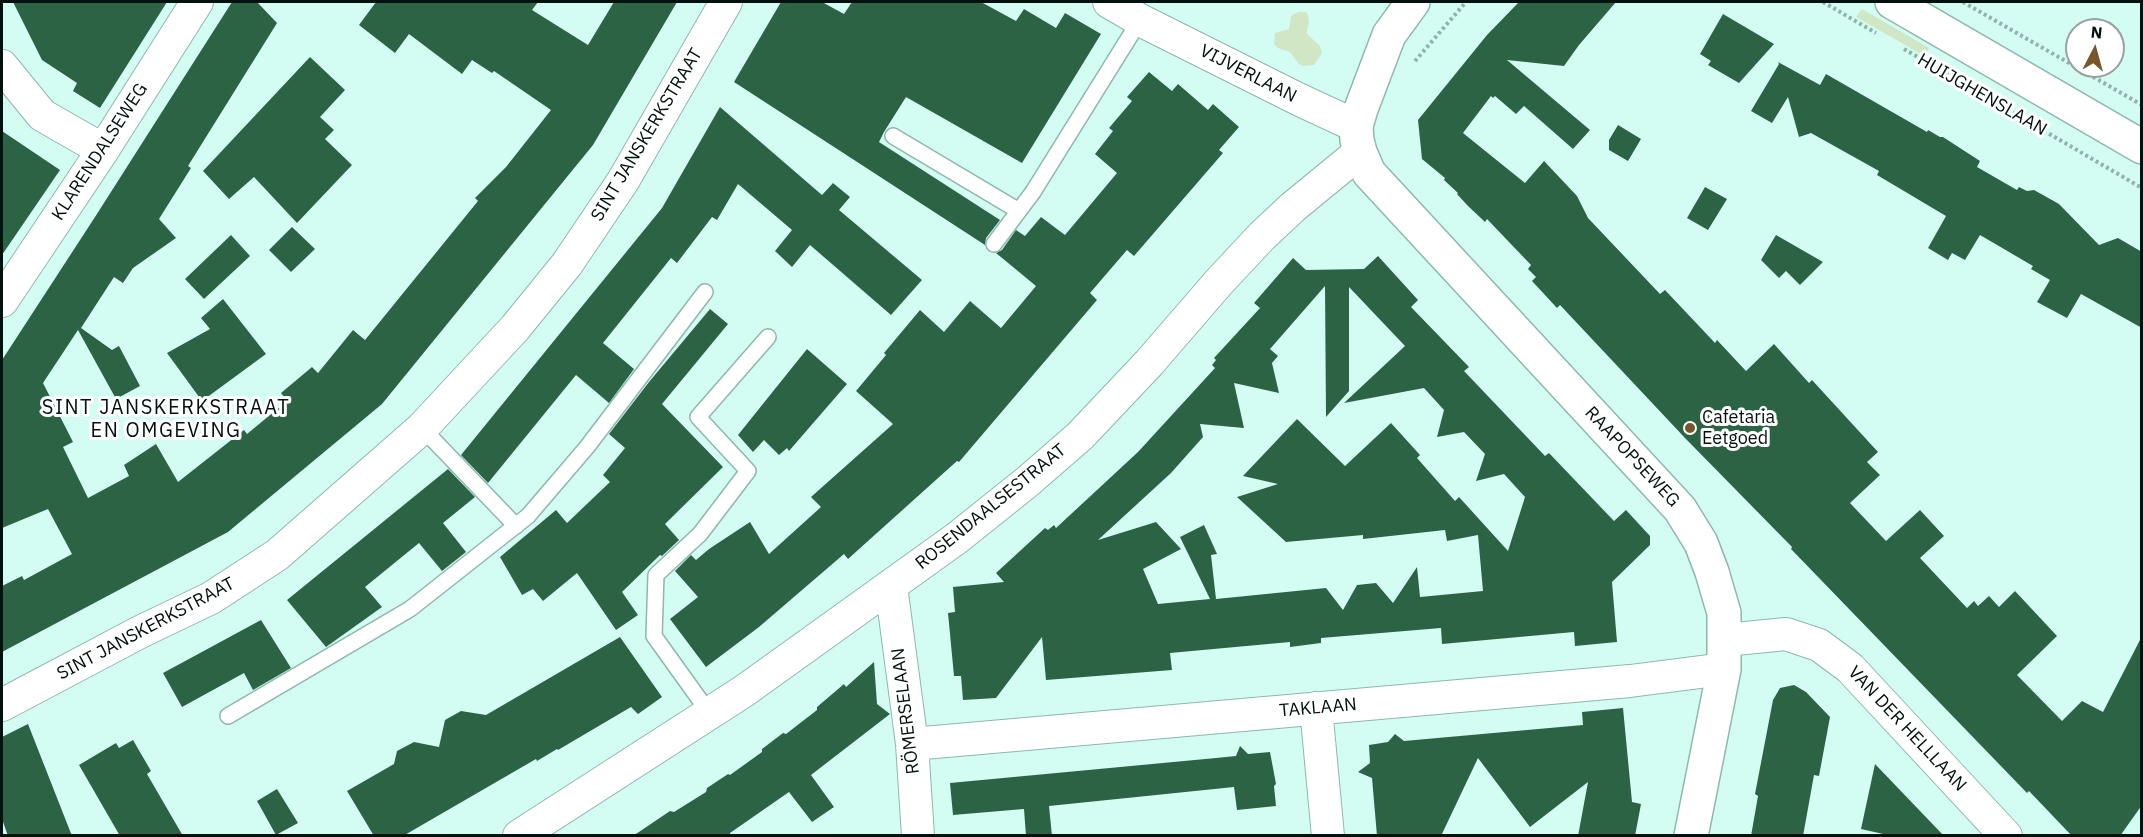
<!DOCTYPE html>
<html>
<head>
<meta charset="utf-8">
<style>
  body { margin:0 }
  #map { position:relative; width:2143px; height:837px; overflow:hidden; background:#d3fdf3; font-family:"IBM Plex Sans",sans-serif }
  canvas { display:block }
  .frame { position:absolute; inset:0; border:3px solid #03110e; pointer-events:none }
  .north { position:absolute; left:2065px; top:18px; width:60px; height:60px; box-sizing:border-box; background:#fff; border:2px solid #9aa09f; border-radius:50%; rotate:6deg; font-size:16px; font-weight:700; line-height:24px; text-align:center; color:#03110e }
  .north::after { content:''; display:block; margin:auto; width:21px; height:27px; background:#77552d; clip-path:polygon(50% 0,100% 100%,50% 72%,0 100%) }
</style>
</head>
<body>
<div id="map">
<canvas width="2143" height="837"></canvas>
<div class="frame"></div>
<div class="north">N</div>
</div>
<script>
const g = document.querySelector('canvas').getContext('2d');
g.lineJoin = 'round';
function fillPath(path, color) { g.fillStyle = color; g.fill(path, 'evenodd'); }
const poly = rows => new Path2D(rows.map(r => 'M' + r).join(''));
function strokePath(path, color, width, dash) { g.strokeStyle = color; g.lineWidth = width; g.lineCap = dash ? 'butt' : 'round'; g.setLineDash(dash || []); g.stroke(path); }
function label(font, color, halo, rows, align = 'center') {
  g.font = font + ' "IBM Plex Sans",sans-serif'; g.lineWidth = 6; g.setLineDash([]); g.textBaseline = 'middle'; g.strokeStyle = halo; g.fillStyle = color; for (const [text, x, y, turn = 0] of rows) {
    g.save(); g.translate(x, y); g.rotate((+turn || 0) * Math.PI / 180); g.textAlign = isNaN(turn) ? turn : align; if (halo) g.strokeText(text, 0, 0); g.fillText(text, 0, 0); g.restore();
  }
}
const green = poly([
  [1862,9,1929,48,1926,57,1856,17],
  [1298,12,1306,12,1308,15,1309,23,1307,30,1307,34,1320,46,1322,53,1314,65,1303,66,1299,64,1290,52,1278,48,1274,44,1275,33,1289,29,1291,16]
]);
const building = poly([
  [13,2,167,2,100,108,73,91,77,83,42,60],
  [232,2,257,2,277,23,188,166,191,168,159,219,176,238,133,268,123,283,114,277,81,328,112,350,119,346,140,386,116,399,78,330,43,383,73,442,63,447,88,498,129,476,124,465,156,444,178,482,244,430,247,434,287,401,281,393,312,367,318,373,353,330,365,340,478,201,475,198,506,167,551,110,494,71,492,73,472,60,462,74,409,34,395,53,359,25,376,2,538,2,532,10,588,45,614,2,677,2,593,145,382,404,228,532,2,652,2,586,22,576,24,580,72,554,48,509,2,528,2,360,95,217],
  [781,2,822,2,844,14,852,2,981,2,1016,21,1024,9,1056,28,1065,13,1101,34,1022,163,906,97,884,132,879,142,1000,220,986,238,985,245,734,82],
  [1519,2,1616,2,1579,45,1564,66,1507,60,1590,130,1573,149,1524,106,1516,114,1495,96,1493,98,1491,96,1463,133,1525,183,1544,161,1577,196,1588,218,1660,294,1665,290,1715,343,1717,340,1746,371,1774,344,1809,383,1812,380,1878,452,1867,462,1880,475,1850,503,1886,541,1920,510,1944,536,1920,558,1967,608,1974,601,1978,606,1989,596,1999,607,2015,591,2057,636,2017,675,2062,721,2082,701,2103,712,2142,636,2142,805,2120,836,2072,836,2029,791,2027,793,1791,549,1792,547,1685,438,1560,305,1557,308,1532,281,1536,277,1528,269,1531,265,1487,219,1485,222,1468,206,1457,194,1458,193,1444,180,1445,178,1422,159,1418,120,1487,35],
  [1723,14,1774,44,1739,83,1708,65,1711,61,1700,54],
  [310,57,345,90,320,117,334,130,325,139,352,165,297,223,254,177,229,199,203,171],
  [1778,62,1820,85,1826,74,1927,132,1928,130,1940,137,1943,137,1980,161,1977,167,2017,190,2019,187,2027,191,2034,190,2059,204,2099,245,2118,238,2142,252,2142,328,2081,294,2067,318,2037,302,2050,280,2031,269,2033,266,1980,235,1965,260,1952,253,1948,260,1928,248,1946,216,1877,175,1879,171,1811,133,1799,137,1788,97,1772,123,1751,111,1779,64],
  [1149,72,1172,91,1178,84,1208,110,1213,104,1239,127,1219,150,1223,153,1134,256,1127,250,1090,293,1097,300,959,462,957,461,848,559,844,554,759,627,706,667,670,619,698,597,675,571,691,555,696,560,709,549,750,522,769,554,821,507,811,497,893,424,856,391,886,355,884,353,920,310,944,332,970,301,1001,328,1036,286,996,253,1002,250,1016,230,1025,236,1041,217,1065,235,1117,173,1095,154,1113,131,1109,128,1132,101,1127,97],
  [720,107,822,195,833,183,850,197,839,210,922,280,891,315,810,245,792,267,775,251,792,230,738,184,717,220,712,217,677,263,671,258,603,343,634,369,609,403,576,375,488,483,461,455,662,208],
  [1618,125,1641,139,1628,161,1609,150,1609,140],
  [2,131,60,170,2,255],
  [1705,187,1727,199,1708,230,1687,218],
  [292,227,315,249,291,272,269,250],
  [231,235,250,256,204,299,185,279],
  [1776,235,1823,262,1800,285,1786,271,1779,278,1761,260],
  [1378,256,1418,300,1411,307,1469,367,1464,371,1545,456,1549,453,1614,521,1626,510,1650,536,1650,545,1612,582,1617,642,1575,646,1574,632,1442,644,1441,628,1321,638,1321,643,1290,647,1290,642,1170,653,1172,670,1046,680,1042,637,996,698,963,700,961,676,954,676,948,613,955,612,953,587,1004,582,996,573,1045,528,1048,530,1054,525,1056,528,1138,452,1215,368,1212,365,1216,360,1214,358,1260,308,1254,303,1293,258,1306,270,1364,269],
  [1325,286,1326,417,1349,391,1349,287,1405,346,1344,403,1424,388,1444,410,1437,437,1464,432,1485,454,1476,481,1504,474,1525,497,1508,551,1459,497,1455,501,1417,458,1420,455,1391,423,1345,466,1297,419,1243,476,1278,484,1237,497,1286,542,1363,535,1363,539,1445,530,1447,541,1478,535,1483,591,1420,597,1417,567,1393,603,1376,583,1357,585,1343,610,1326,588,1216,599,1211,555,1217,554,1204,525,1180,537,1210,599,1158,604,1143,569,1181,549,1156,522,1098,540,1171,473,1203,437,1200,424,1244,428,1234,383,1279,393,1272,363,1278,356,1270,349],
  [223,299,266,354,202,401,167,353,210,329,201,318],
  [710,309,728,324,662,404,723,467,665,524,679,540,662,556,660,555,622,592,638,615,616,630,577,573,543,601,533,589,522,595,500,557,556,510,567,523,610,482,603,475,625,448,609,434,649,382],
  [807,349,847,384,789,451,787,448,779,455,764,440,753,452,738,435],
  [448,469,475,497,443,523,466,552,442,571,419,543,365,587,382,607,326,647,287,600],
  [261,620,291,668,253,690,244,673,182,707,163,673],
  [620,637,662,697,638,714,631,707,558,750,557,749,537,761,536,759,403,836,374,836,347,791,394,764,397,751,414,742,439,747,445,720,461,711,486,715],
  [874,662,877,704,890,714,811,775,834,807,812,822,789,792,730,833,730,836,633,836,670,811,674,812,706,792,707,788,728,774,730,775,762,752,762,749,783,733,786,734,817,710,817,707,844,684,846,687],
  [1794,685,1806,692,1830,717,1819,776,1814,775,1803,836,1751,836,1758,796,1755,794,1773,700,1780,688],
  [1623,708,1632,802,1641,804,1635,836,1578,836,1588,782,1530,827,1478,758,1441,836,1377,836,1372,778,1358,772,1370,763,1369,745,1388,742,1395,734,1404,741,1583,725,1582,712],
  [28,724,72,836,8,836,2,819,2,737],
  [133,740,151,771,147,774,183,836,120,836,79,765,116,743,119,748],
  [1240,746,1248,754,1270,752,1276,784,1274,786,1276,806,1237,810,1234,787,1049,806,1052,836,1026,836,1024,809,953,815,950,783,1216,758,1236,756],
  [1875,764,1944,836,1892,836,1861,829],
  [277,789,298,823,276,835,257,801]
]);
const path = poly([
  [1823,2,1876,33],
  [1963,2,2142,105],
  [1904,49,2142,188],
  [1415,61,1466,2]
]);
const service = poly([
  [893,136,1019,211],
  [994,244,1033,192,1140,20],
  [422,428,516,526],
  [710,714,654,636,656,575,700,534,748,471,698,417,768,337],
  [228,716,410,609,528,516,587,447,705,292]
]);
const minor = poly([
  [1109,2,1140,20,1300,100,1356,126],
  [2,66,42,115,103,150],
  [2,301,103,150,197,2],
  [891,586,912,744,918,836],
  [1725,640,1786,634,1819,645,1850,668,2006,836],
  [2,705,140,632,211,598,277,555,422,428,515,328,567,264,623,181,726,2],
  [1316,708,1328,836],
  [912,744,1630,681,1724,669],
  [519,836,744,691,957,538,1027,482,1080,436,1149,363,1219,282,1262,236,1293,207,1360,152]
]);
const tertiary = poly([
  [1413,2,1389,35,1361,109,1356,126,1357,140,1360,152,1369,173,1680,509,1701,543,1712,572,1724,613,1724,669,1691,836],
  [1892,2,2142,147]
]);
const markers = [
  [1690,428,6,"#77552d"]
];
const streetNames = [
  ["VIJVERLAAN",1248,74,27],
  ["HUIJGHENSLAAN",1982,95,30],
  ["SINT JANSKERKSTRAAT",647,135,-59],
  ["KLARENDALSEWEG",100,152,-57],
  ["RAAPOPSEWEG",1632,457,47],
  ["ROSENDAALSESTRAAT",991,507,-39],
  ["SINT JANSKERKSTRAAT",146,629,-28],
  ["TAKLAAN",1318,708,-5],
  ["RÖMERSELAAN",906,711,-97],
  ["VAN DER HELLLAAN",1907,729,47]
];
const poiNames = [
  ["Cafetaria",1702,418],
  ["Eetgoed",1702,439]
];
const neighbourhoodNames = [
  ["SINT JANSKERKSTRAAT",166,408],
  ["EN OMGEVING",166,431]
];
fillPath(green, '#d0e6c5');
fillPath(building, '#2c6344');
strokePath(service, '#8eb7ad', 18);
strokePath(minor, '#8eb7ad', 34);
strokePath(tertiary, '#8eb7ad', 36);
strokePath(path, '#91b2aa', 4, [3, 3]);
strokePath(service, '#fff', 15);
strokePath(minor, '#fff', 32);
strokePath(tertiary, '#fff', 33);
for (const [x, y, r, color] of markers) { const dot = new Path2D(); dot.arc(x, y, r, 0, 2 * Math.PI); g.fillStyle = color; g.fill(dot); strokePath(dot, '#fff', 2); }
label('18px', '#03110e', '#fff', streetNames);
label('18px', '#03110e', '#fff', poiNames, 'left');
g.letterSpacing = '1.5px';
label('20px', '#03110e', '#fff', neighbourhoodNames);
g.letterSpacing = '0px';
</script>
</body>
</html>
